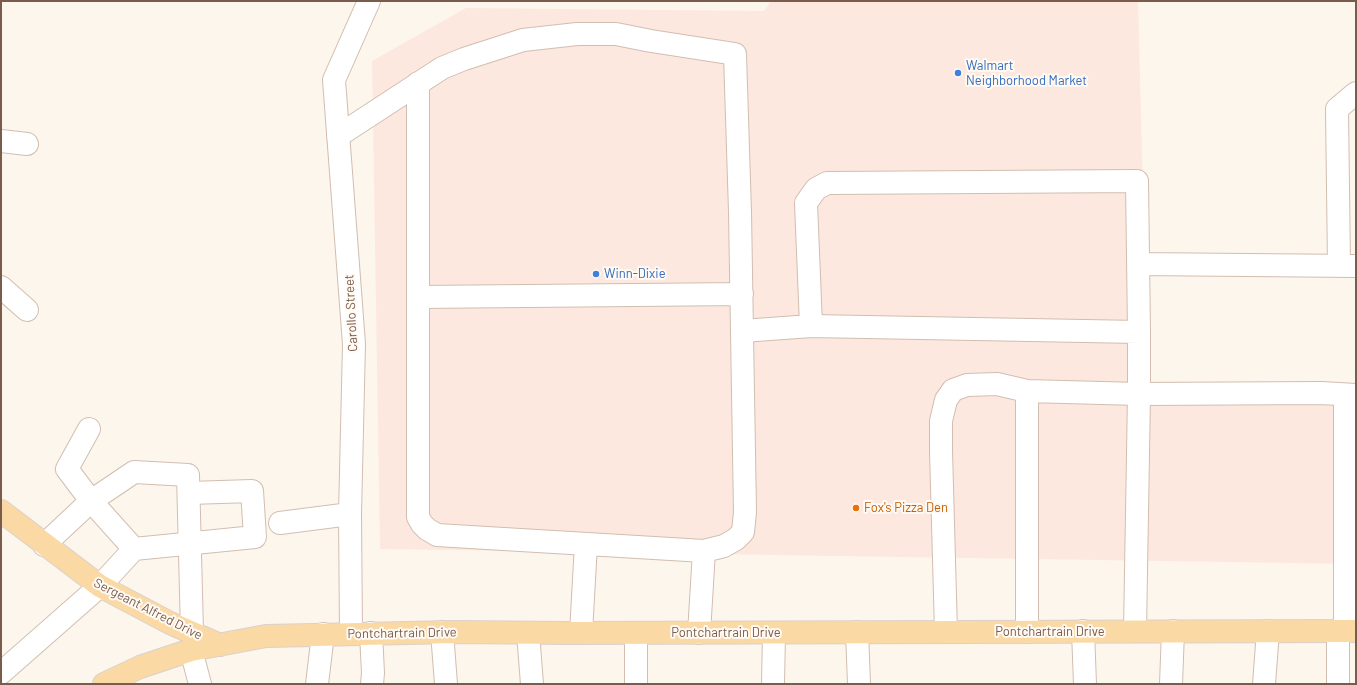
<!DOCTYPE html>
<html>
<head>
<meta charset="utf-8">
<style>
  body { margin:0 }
  #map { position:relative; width:1357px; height:685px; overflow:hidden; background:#fdf6ec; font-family:Barlow,sans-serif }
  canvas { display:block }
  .frame { position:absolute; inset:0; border:2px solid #7a5c4d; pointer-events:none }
</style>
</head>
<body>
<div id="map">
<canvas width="1357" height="685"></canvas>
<div class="frame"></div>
</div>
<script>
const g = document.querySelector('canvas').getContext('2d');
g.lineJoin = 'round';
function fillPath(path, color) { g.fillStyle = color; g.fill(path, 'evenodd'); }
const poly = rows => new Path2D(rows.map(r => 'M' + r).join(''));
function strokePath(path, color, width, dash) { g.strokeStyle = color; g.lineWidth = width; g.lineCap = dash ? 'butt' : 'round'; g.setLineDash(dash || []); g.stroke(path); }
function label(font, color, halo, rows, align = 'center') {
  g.font = font + ' Barlow,sans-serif'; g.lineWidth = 4; g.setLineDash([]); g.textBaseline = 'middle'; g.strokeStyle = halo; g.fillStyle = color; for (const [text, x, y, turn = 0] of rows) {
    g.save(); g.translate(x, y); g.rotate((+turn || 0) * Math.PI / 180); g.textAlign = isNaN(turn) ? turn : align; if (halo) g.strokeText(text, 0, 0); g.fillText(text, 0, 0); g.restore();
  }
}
const commercial = poly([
  [771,1,1138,1,1148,384,1356,386,1356,564,380,549,372,61,466,8,764,11]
]);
const minor = poly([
  [418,83,418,517,422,524,427,529,437,535,704,551],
  [338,136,442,68,464,59,523,40,577,34,616,34,651,41,735,54,740,212,745,512,743,532,736,539,724,546,704,551,699,633],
  [1,141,27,144],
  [1138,264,1356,266],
  [1339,266,1337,109,1356,93],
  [1,287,27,310],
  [418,297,742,294],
  [742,331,811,326],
  [280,523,350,514],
  [44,545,91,501,134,472,188,475,192,632],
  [134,549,255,537,252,491,189,493],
  [1083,631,1085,684],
  [1135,631,1139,394,1321,393,1356,395],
  [1338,631,1338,684],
  [1345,631,1345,395],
  [442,632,446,684],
  [857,632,859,684],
  [946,632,941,451,941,421,946,400,953,390,967,385,997,384,1027,391],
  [1027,632,1027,391,1139,394,1139,332,1137,181,827,183,816,189,806,203,811,326,1139,332],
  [351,633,350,514,354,344,334,80,369,1],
  [371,633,373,673,372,684],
  [528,633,532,684],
  [581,633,586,544],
  [191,650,200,684],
  [1,673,100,586,134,549,91,501,67,469,89,429],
  [317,684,323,634],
  [636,684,636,633],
  [773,684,774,633],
  [1171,684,1173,631],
  [1264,684,1268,631]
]);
const major = poly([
  [1,511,100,586,170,623,220,645],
  [104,684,140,667,191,650,266,636,455,632,565,633,1356,631]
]);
const markers = [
  [958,73,4,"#3f7fe0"],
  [596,274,4,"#3f7fe0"],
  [856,508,4,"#e8710a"]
];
const shopNames = [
  ["Walmart",966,66],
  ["Neighborhood Market",966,81],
  ["Winn-Dixie",604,274]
];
const streetNames = [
  ["Carollo Street",351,313,-93],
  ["Sergeant Alfred Drive",148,609,27],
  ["Pontchartrain Drive",1050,632],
  ["Pontchartrain Drive",402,633,-1],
  ["Pontchartrain Drive",726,633]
];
const foodNames = [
  ["Fox's Pizza Den",864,508]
];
fillPath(commercial, '#fde8e0');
strokePath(minor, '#d1beb0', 24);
strokePath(major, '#dad1cd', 24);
strokePath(minor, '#fff', 22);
strokePath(major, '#fbd9a5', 22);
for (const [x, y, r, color] of markers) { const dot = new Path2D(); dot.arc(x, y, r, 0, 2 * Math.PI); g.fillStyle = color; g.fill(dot); strokePath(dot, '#fffaf3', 1.5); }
label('13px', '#366cbe', '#fffaf3', shopNames, 'left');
label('13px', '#7a5c4d', '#fffaf3', streetNames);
label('13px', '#c56008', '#fffaf3', foodNames, 'left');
</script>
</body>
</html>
